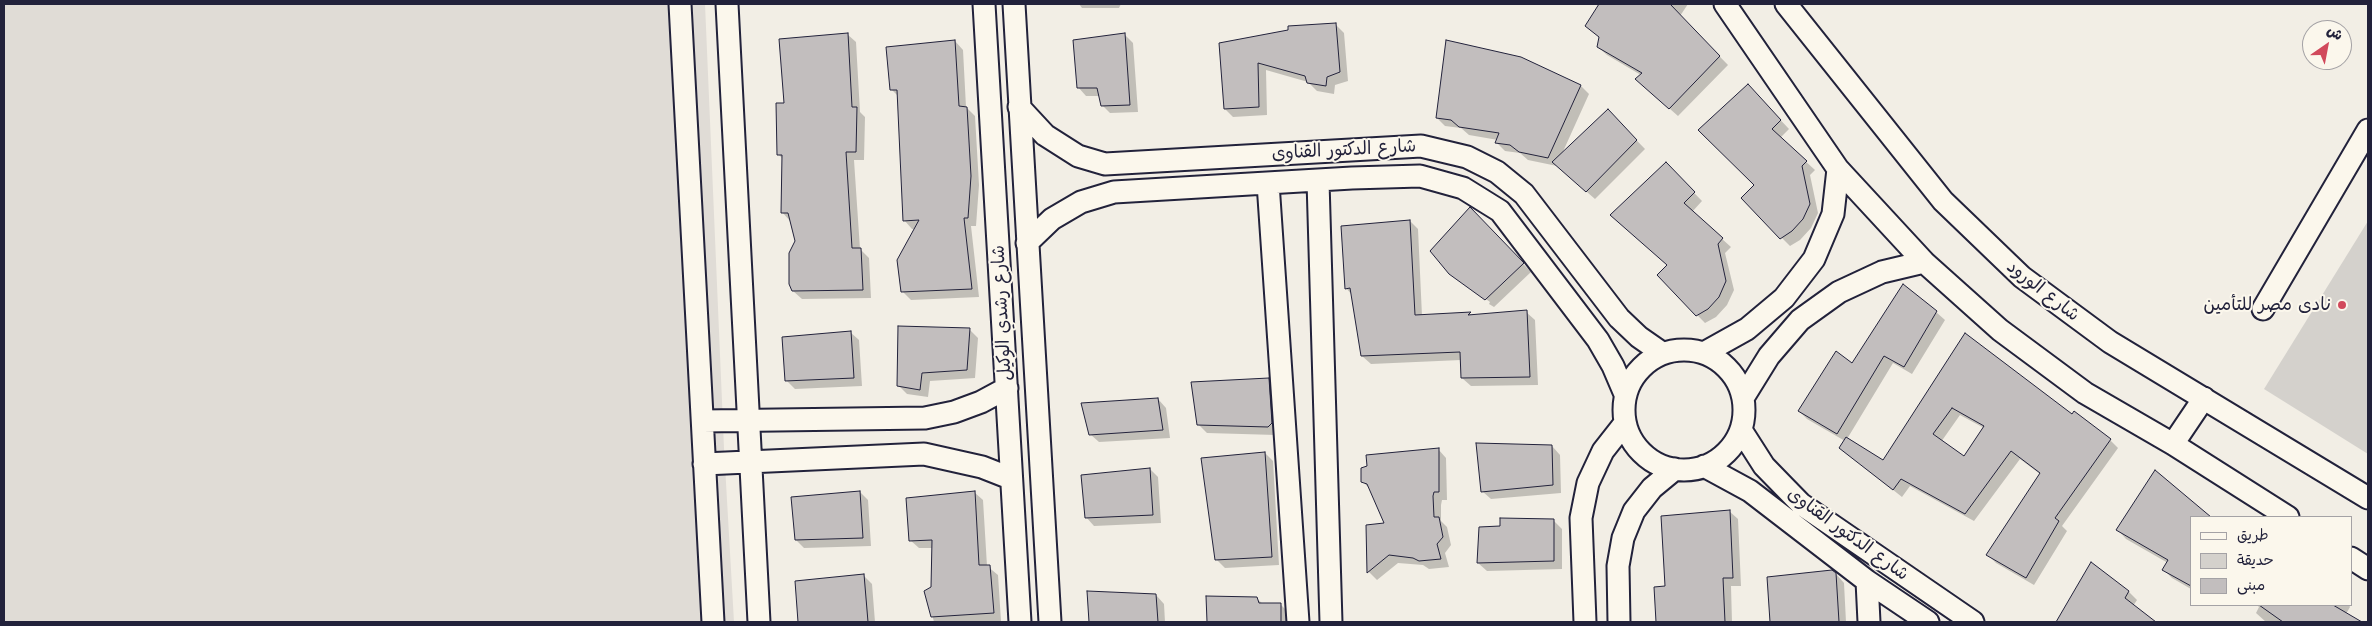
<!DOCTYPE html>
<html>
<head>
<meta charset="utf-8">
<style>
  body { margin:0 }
  #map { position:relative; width:2372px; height:626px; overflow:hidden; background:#f2eee5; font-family:"Comic Neue","Playpen Sans Arabic",sans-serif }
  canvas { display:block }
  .frame { position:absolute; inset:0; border:5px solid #22223b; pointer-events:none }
  .legend { position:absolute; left:2190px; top:516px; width:162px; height:90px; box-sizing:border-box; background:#fbf7ec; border:1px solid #a4a2a5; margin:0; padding:6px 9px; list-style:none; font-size:15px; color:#22223b }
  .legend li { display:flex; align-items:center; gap:10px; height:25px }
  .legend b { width:25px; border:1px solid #a4a2a5 }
  .north { position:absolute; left:2302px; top:20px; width:50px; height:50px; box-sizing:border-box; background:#fbf7ec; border:1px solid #a4a2a5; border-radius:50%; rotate:33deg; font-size:14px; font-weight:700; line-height:20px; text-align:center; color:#22223b }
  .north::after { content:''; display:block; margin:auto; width:18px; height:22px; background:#d1495b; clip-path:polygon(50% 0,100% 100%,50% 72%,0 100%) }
</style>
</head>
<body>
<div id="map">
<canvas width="2372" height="626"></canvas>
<div class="frame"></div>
<ul class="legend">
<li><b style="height:6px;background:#fbf7ec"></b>طريق</li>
<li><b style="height:14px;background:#d4d1cc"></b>حديقة</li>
<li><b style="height:14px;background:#c2bebe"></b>مبنى</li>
</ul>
<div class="north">ش</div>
</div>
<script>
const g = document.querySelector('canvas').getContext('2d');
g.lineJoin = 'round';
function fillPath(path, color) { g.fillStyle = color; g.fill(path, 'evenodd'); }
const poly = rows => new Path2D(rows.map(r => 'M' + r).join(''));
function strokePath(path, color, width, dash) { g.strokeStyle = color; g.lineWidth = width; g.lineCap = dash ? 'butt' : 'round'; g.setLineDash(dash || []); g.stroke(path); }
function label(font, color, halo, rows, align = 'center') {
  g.font = font + ' "Comic Neue","Playpen Sans Arabic",sans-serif'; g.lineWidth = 4; g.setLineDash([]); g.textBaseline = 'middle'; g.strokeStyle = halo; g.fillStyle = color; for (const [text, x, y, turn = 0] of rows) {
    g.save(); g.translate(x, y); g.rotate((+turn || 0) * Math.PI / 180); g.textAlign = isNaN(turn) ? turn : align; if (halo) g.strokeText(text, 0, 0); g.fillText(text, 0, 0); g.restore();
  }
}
const built = poly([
  [4,4,705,4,724,448,734,622,4,622]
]);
const green = poly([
  [2368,221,2368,454,2264,389]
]);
const shadow = poly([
  [1079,4,1121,4,1119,8,1082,8],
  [1479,4,1498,4,1497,5],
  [1600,4,1688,4,1680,16,1728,65,1678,116,1645,87,1641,75,1607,55,1598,47,1600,38,1587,26],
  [1336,25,1344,33,1348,81,1335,85,1334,94,1317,91,1308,82,1266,70,1267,115,1233,117,1225,109,1220,44],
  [847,34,856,42,860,112,865,117,864,160,854,160,860,249,869,258,871,298,802,299,793,291,796,242,790,221,782,212,783,159,778,154,785,104],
  [1125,35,1133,43,1138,112,1110,113,1102,105,1100,96,1086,96,1078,87],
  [955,41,963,50,966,107,975,116,979,185,976,226,971,226,979,297,911,300,903,292,915,229,912,229,904,220,899,97,891,89],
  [1581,86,1589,94,1561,156,1608,111,1645,149,1595,199,1557,166,1528,160,1520,153,1505,151,1497,143,1498,140,1469,135,1461,128,1445,126,1437,118],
  [1756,94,1789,129,1780,138,1815,170,1810,175,1818,213,1811,228,1800,240,1790,246,1742,198,1756,185],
  [1666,164,1702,201,1692,212,1731,247,1725,253,1734,290,1727,305,1716,317,1705,323,1658,275,1668,266],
  [1470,209,1531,272,1494,307,1489,304,1490,302,1450,273],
  [1410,221,1418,229,1422,316,1470,314,1473,316,1526,312,1535,320,1538,385,1471,386,1462,378,1461,360,1371,364,1362,356,1352,295,1346,288],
  [1936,312,1945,320,1912,374,1893,363,1847,439,1883,462,1965,335,2072,415,2074,413,2110,440,2118,448,2062,526,2067,531,2034,585,1996,563,1988,555,2040,474,2020,459,1974,521,1910,486,1902,497,1849,455,1845,441,1807,419,1799,411,1852,365],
  [1960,415,1984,428,1964,458,1941,442],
  [969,329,978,338,975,378,930,381,928,397,907,394,899,386],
  [850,332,859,340,862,386,795,389,786,380],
  [1268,379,1277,388,1276,435,1207,433,1198,424],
  [1158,399,1166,408,1170,438,1099,442,1090,434],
  [1552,446,1560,455,1561,493,1491,499,1482,491],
  [1438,449,1446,458,1447,500,1442,500,1441,505,1441,521,1447,527,1451,545,1445,553,1449,567,1429,569,1423,565,1398,563,1377,580,1369,572,1368,526,1385,525,1371,490,1362,481],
  [1265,453,1273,461,1279,565,1225,568,1216,559],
  [1150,469,1158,477,1161,523,1094,526,1086,517],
  [2155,472,2209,517,2191,517,2191,589,2172,578,2164,570,2168,563,2126,539,2118,530],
  [860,492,868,500,871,546,804,548,796,540],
  [974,492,983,500,987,566,998,575,1001,621,934,622,926,591,932,588,933,548,919,548,910,540],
  [1729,511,1738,519,1741,586,1731,586,1732,622,1657,622,1655,588,1666,587],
  [1553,520,1562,529,1562,569,1487,571,1478,563,1501,527],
  [2092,564,2129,592,2137,600,2133,606,2154,622,2057,622],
  [1836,574,1844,583,1846,622,1771,622,1768,578],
  [864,576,872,584,875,622,800,622,797,582],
  [1088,593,1156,595,1164,604,1165,622,1090,622],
  [1207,597,1256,598,1263,604,1281,605,1289,613,1289,622,1208,622],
  [2257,605,2349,605,2350,607,2346,614,2355,622,2266,622,2256,613,2259,607]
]);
const building = poly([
  [1599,4,1670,4,1720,56,1669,109,1635,79,1642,73,1597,47,1599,37,1585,26,1599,4],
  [1336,23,1340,72,1327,77,1326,86,1307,83,1305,76,1258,63,1259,107,1224,109,1219,43,1288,30,1288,26,1336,23],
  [848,33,852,107,857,107,856,152,846,152,852,248,861,248,863,290,792,291,789,284,789,253,795,241,788,213,781,213,782,155,777,155,776,103,784,103,779,39,848,33],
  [1125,33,1130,105,1101,106,1097,88,1077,88,1073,40,1125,33],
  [955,40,959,106,967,107,971,176,968,218,964,218,972,289,901,292,897,260,919,220,903,221,897,90,890,90,886,47,955,40],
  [1446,40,1521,57,1581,85,1548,158,1519,152,1510,145,1495,143,1499,133,1459,127,1451,120,1436,118,1446,40],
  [1748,84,1781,120,1772,129,1807,161,1802,166,1810,204,1803,219,1792,231,1780,239,1741,198,1754,185,1698,130,1748,84],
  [1608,109,1637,140,1586,192,1552,162,1608,109],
  [1666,162,1695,192,1684,203,1723,238,1718,244,1726,281,1719,297,1708,309,1696,316,1657,275,1667,265,1610,215,1666,162],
  [1470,207,1524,263,1485,300,1449,274,1430,251,1470,207],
  [1410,220,1415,315,1471,312,1468,315,1527,310,1530,377,1461,378,1460,352,1361,356,1350,288,1345,289,1341,226,1410,220],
  [1903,284,1937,311,1904,367,1884,356,1837,434,1798,411,1836,351,1852,363,1903,284],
  [898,326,970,328,967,370,922,373,920,390,897,386,898,326],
  [851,331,854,378,785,381,782,337,851,331],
  [1965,333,2072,414,2074,411,2111,439,2055,518,2059,521,2026,578,1986,555,2040,473,2011,451,1965,514,1901,479,1893,490,1839,448,1846,437,1883,460,1965,333],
  [1952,408,1984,426,1964,456,1933,434,1952,408],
  [1269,378,1272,423,1268,427,1197,425,1191,382,1269,378],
  [1158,398,1163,430,1089,435,1081,403,1158,398],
  [1476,443,1552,445,1553,485,1481,492,1476,443],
  [1439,448,1439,492,1434,492,1433,496,1434,517,1439,517,1443,537,1437,544,1441,559,1419,561,1413,558,1389,555,1367,573,1366,525,1384,523,1367,484,1361,482,1361,468,1367,466,1366,455,1439,448],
  [1265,452,1272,557,1215,560,1201,458,1265,452],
  [1150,468,1153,515,1085,518,1081,475,1150,468],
  [2155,470,2211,517,2191,517,2191,586,2162,570,2168,560,2116,530,2155,470],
  [860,491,863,538,795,540,791,497,860,491],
  [975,491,979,565,990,565,994,613,931,617,924,591,931,587,932,540,909,541,906,498,975,491],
  [1730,510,1733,578,1723,578,1725,622,1656,622,1654,587,1665,586,1661,516,1730,510],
  [1500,518,1554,519,1554,561,1477,563,1479,527,1500,526,1500,518],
  [2091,562,2129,591,2125,598,2156,622,2056,622,2091,562],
  [1832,570,1836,573,1839,622,1770,622,1767,577,1832,570],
  [864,574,868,622,798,622,795,581,864,574],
  [1087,591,1156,594,1158,622,1089,622,1087,591],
  [1206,596,1257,597,1259,603,1281,603,1281,622,1207,622,1206,596],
  [2259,605,2333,605,2362,622,2283,622,2259,605]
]);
const minor = poly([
  [680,4,713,622],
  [727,4,759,622],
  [984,4,1020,622],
  [1014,4,1050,622],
  [1725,4,1838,169,1924,262,2000,330,2085,393,2173,444,2288,517],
  [1786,4,1943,201,2022,277,2110,342,2368,498],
  [1019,107,1045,135,1078,156,1105,164,1421,146,1467,157,1497,172,1524,194,1619,318,1639,337,1662,353],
  [1318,181,1331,622],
  [1268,183,1298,622],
  [1027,243,1052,219,1081,202,1114,192,1352,178,1420,176,1463,188,1500,211,1598,340,1613,366,1625,394],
  [2263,309,2368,130],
  '1624 410a60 60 0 1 1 120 0a60 60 0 1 1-120 0Z',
  [1704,353,1747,329,1784,298,1814,259,1833,214,1838,169],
  [1743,398,1769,356,1800,320,1839,292,1882,272,1924,262],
  [703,421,925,418,954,412,981,402,1007,388],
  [1741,430,1764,466,1801,504,1973,622],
  [2173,444,2204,398],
  [704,464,924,454,982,467,1010,478],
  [1704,466,1750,491,1867,581,1928,622],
  [2351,558,2368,569],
  [1867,581,1869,622],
  [1585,622,1581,518,1588,483,1603,451,1625,423],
  [1619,622,1618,566,1623,538,1634,511,1652,488,1675,469]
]);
const markers = [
  [2342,305,5,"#d1495b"]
];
const streetNames = [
  ["شارع الدكتور القناوى",1344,150,-3],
  ["شارع الورود",2043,291,38],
  ["شارع رشدي الوكيل",1002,313,-93],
  ["شارع الدكتور القناوى",1848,534,36]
];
const poiNames = [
  ["نادى مصر للتأمين",2332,305]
];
fillPath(built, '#e0dcd6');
fillPath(green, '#d4d1cc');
fillPath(shadow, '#0003');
fillPath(building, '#c2bebe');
strokePath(building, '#22223b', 1);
strokePath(minor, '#22223b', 25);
strokePath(minor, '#fbf7ec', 21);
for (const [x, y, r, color] of markers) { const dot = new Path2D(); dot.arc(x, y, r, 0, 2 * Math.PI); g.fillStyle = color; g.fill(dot); strokePath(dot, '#fbf7ec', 2); }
label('18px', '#22223b', '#fbf7ec', streetNames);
label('18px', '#22223b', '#fbf7ec', poiNames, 'right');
</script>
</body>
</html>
